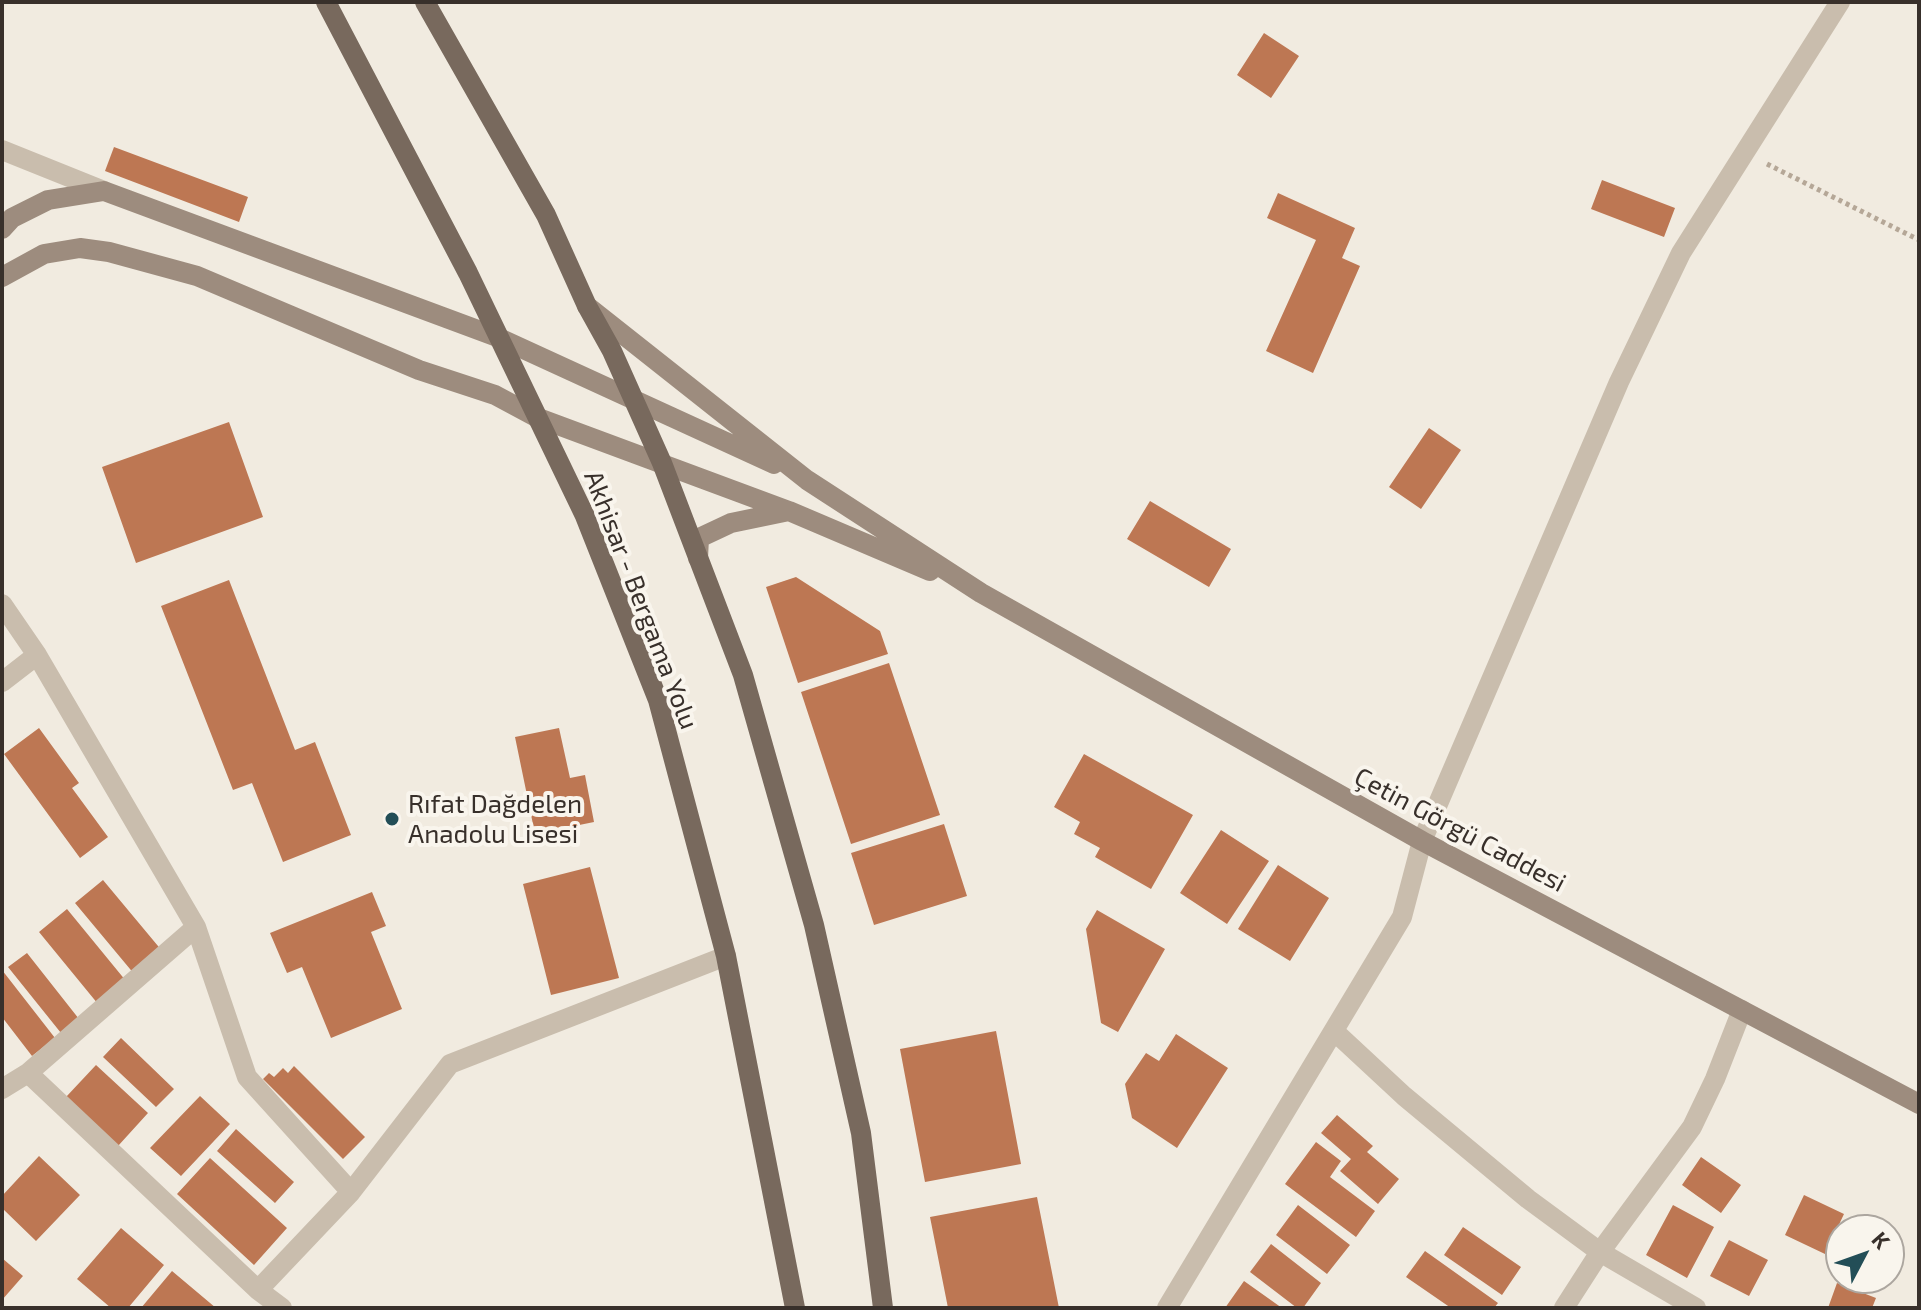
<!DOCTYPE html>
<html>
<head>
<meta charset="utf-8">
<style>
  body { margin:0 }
  #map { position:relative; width:1921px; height:1310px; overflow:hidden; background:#f1ebe0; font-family:"Exo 2",sans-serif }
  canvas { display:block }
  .frame { position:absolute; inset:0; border:4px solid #38302b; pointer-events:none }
  .north { position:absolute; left:1825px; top:1214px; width:80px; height:80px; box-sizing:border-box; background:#f9f5ed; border:2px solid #aca69f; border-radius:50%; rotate:49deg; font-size:22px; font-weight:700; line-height:32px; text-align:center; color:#38302b }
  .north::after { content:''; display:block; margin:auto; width:28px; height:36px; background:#234e57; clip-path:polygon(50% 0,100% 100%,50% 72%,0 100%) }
</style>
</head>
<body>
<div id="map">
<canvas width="1921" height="1310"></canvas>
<div class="frame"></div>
<div class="north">K</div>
</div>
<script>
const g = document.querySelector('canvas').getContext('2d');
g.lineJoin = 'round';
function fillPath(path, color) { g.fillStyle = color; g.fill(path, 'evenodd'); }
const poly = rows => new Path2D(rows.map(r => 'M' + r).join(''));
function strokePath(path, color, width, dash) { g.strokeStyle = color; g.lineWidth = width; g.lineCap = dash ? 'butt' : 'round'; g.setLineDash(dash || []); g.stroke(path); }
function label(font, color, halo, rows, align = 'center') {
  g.font = font + ' "Exo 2",sans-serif'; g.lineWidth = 8; g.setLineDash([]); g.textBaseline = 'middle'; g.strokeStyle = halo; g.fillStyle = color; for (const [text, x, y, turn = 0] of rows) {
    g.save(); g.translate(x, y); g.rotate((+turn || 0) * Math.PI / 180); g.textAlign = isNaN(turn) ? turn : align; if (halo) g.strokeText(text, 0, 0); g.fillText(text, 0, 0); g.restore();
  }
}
const building = poly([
  [1264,33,1299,56,1271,98,1237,75],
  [114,147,248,197,239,222,105,171],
  [1602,180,1675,208,1664,237,1591,209],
  [1278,193,1355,228,1342,258,1360,266,1313,373,1266,351,1316,240,1267,218],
  [229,422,263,517,136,563,102,467],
  [1429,428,1461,450,1421,509,1389,487],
  [1150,501,1231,549,1209,587,1127,539],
  [796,577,880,631,888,654,798,683,766,587],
  [229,580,295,750,315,742,351,835,283,862,252,783,233,790,161,606],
  [889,663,940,815,851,844,801,692],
  [39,728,79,783,72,788,108,837,80,858,4,754],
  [559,728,570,778,585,775,594,822,535,834,515,737],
  [1084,754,1193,815,1151,889,1095,857,1100,848,1074,834,1080,822,1054,807],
  [944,824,967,896,874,925,851,853],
  [1221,830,1269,861,1227,924,1180,893],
  [1278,865,1329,898,1290,961,1238,929],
  [590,867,619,978,551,995,523,884],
  [103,880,163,952,135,975,75,903],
  [372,892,386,926,371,932,402,1009,331,1038,302,967,287,973,270,933],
  [67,909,126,981,98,1004,39,932],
  [1097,910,1165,949,1118,1032,1101,1023,1086,929],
  [27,953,79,1019,61,1033,8,967],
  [2,970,55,1038,32,1056,2,1017],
  [996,1031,1021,1164,925,1182,900,1049],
  [1176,1034,1228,1068,1177,1148,1132,1118,1125,1084,1146,1053,1159,1061],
  [121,1038,174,1089,156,1107,103,1057],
  [96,1065,148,1113,118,1146,66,1097],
  [294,1066,365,1137,343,1159,263,1079,269,1073,274,1077,283,1068,288,1073],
  [200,1096,230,1124,181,1176,150,1148],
  [1337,1115,1373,1146,1367,1152,1399,1179,1378,1204,1340,1171,1351,1159,1321,1133],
  [236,1129,294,1182,275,1203,217,1151],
  [1316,1142,1341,1161,1330,1177,1375,1211,1356,1237,1285,1184],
  [39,1156,80,1195,36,1241,2,1208,2,1196],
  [1701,1157,1741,1185,1721,1213,1682,1185],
  [210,1158,287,1228,254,1265,177,1194],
  [1804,1195,1844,1214,1825,1254,1785,1235],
  [1037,1197,1059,1308,948,1308,930,1217],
  [1298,1205,1350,1245,1327,1274,1276,1235],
  [1673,1205,1714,1227,1687,1278,1646,1255],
  [1851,1219,1876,1230,1846,1230],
  [1463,1227,1521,1267,1502,1295,1444,1255],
  [121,1228,164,1265,128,1308,111,1308,77,1279],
  [1729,1240,1768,1260,1749,1296,1710,1276],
  [1271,1244,1321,1283,1303,1308,1297,1308,1250,1272],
  [1425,1251,1498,1303,1494,1308,1451,1308,1406,1277],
  [2,1258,23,1276,2,1300],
  [172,1271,216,1308,141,1308],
  [1244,1281,1282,1308,1225,1308],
  [1837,1283,1876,1298,1872,1308,1828,1308]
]);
const path = poly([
  [1767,164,1919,240]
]);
const minor = poly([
  [2,604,37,655,196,927,247,1077,351,1192],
  [2,682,37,655],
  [1334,1031,1404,1096,1528,1199,1600,1252,1696,1308],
  [28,1073,258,1290,282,1308],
  [2,1089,28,1073,196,927],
  [258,1290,351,1192,450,1064,726,956],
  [1564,1308,1600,1252,1692,1127,1715,1079,1742,1010]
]);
const tertiary = poly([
  [2,150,104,191],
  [1167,1308,1402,917,1422,841,1619,382,1681,253,1840,2]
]);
const secondary = poly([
  [2,229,12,218,48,200,104,191,497,337,774,464],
  [2,277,44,254,80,248,109,252,197,276,419,370,495,395,536,417,789,511,930,571],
  [587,306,807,480,981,593,1422,841,1919,1104],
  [698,558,699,538,731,523,789,511]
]);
const primary = poly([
  [326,2,468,273,585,516,658,700,726,956,795,1308],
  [425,2,546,215,587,306,612,351,662,463,743,675,814,925,861,1133,883,1308]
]);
const markers = [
  [392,819,8,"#234e57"]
];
const streetNames = [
  ["Akhisar - Bergama Yolu",641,600,69],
  ["Çetin Görgü Caddesi",1460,830,28]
];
const poiNames = [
  ["Rıfat Dağdelen",408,804],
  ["Anadolu Lisesi",408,834]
];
fillPath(building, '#bd7753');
strokePath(path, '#b5a797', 5, [4, 4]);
strokePath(minor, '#c9bdad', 20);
strokePath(tertiary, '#c9bdad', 20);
strokePath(secondary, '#9d8c7e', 20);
strokePath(primary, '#78695d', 20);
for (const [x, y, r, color] of markers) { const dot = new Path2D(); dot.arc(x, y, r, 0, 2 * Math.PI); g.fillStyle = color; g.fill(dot); strokePath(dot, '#f9f5ed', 3); }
label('26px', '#38302b', '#f9f5ed', streetNames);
label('26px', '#38302b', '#f9f5ed', poiNames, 'left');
</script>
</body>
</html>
